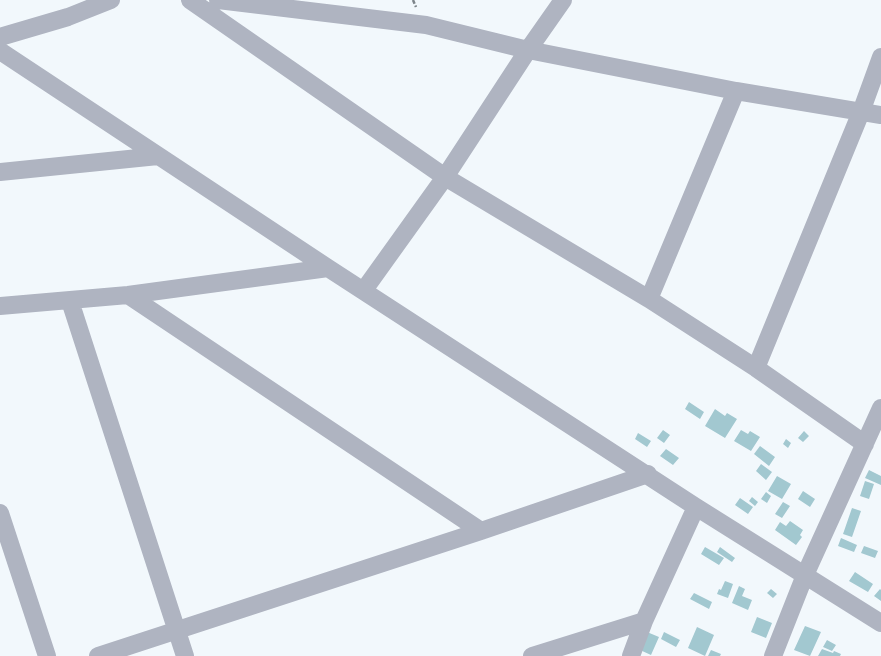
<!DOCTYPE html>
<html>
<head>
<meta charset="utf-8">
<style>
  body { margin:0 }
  canvas { display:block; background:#f2f8fc }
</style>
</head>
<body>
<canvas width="881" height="656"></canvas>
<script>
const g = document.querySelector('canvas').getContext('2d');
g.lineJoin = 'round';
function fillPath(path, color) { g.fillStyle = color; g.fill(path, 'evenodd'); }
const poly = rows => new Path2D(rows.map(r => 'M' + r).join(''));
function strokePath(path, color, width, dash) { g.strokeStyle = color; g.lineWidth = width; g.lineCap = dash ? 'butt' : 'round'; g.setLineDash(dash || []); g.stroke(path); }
const building = poly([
  [689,402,704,412,700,419,685,409],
  [715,409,725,416,727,413,737,419,725,438,705,426],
  [663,430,670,435,664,443,657,438],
  [741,430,748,434,750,431,760,437,751,451,734,441],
  [804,431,809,436,803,442,798,438],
  [638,433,651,441,647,447,635,439],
  [786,439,791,443,788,448,783,444],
  [760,446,775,457,769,466,754,454],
  [666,449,679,458,673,465,660,456],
  [761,464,772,472,766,480,756,471],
  [869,470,881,476,881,485,865,478],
  [777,476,791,484,782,499,768,491],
  [865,481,874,484,869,499,860,496],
  [803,491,815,499,810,507,798,499],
  [766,492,771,496,767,503,761,499],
  [752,497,758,502,755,506,749,501],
  [740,498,753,507,748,514,735,505],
  [783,502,790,506,782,518,775,514],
  [852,508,861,511,852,537,843,534],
  [790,521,803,530,800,535,802,537,796,545,775,530,780,522,786,526],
  [841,538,857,545,854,552,838,546],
  [864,546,878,551,875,558,861,553],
  [705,547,724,558,719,565,701,554],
  [720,547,735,558,732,562,717,552],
  [855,572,873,584,868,592,849,581],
  [725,581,733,584,728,598,717,594,719,589,721,590],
  [739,586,745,589,742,596,752,600,748,610,732,603],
  [771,589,777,594,773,598,767,593],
  [880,589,881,590,881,601,874,596],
  [694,593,712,602,709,609,690,599],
  [757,617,772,623,766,638,751,632],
  [805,626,821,632,810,656,794,650],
  [697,627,714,635,705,656,688,648],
  [647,632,659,637,651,655,640,650],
  [664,632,680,640,676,647,661,639],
  [827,640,836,645,832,651,823,647],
  [822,649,833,653,834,651,841,654,840,656,818,656],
  [711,650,721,654,720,656,708,656]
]);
const path = poly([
  [413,0,416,7]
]);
const street = poly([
  [190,0,445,177,649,299,756,368,865,444],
  [218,0,426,25,528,50,736,91,881,115],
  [0,37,68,17,111,0],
  [0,51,328,268,696,507,881,623],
  [0,172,158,156],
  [364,290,445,177,528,50,563,0],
  [128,295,481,531],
  [649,299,736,91],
  [70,301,185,656],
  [0,306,128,295,328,268],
  [756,368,861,112,881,57],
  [0,513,47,656],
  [98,656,481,531,648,474],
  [532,656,644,621],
  [631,656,644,621,696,507],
  [773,656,805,575,881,408]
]);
fillPath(building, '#a2c8d0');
strokePath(path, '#7d858a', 2.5, [4, 2]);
strokePath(street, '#afb4c1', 18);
</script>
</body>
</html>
